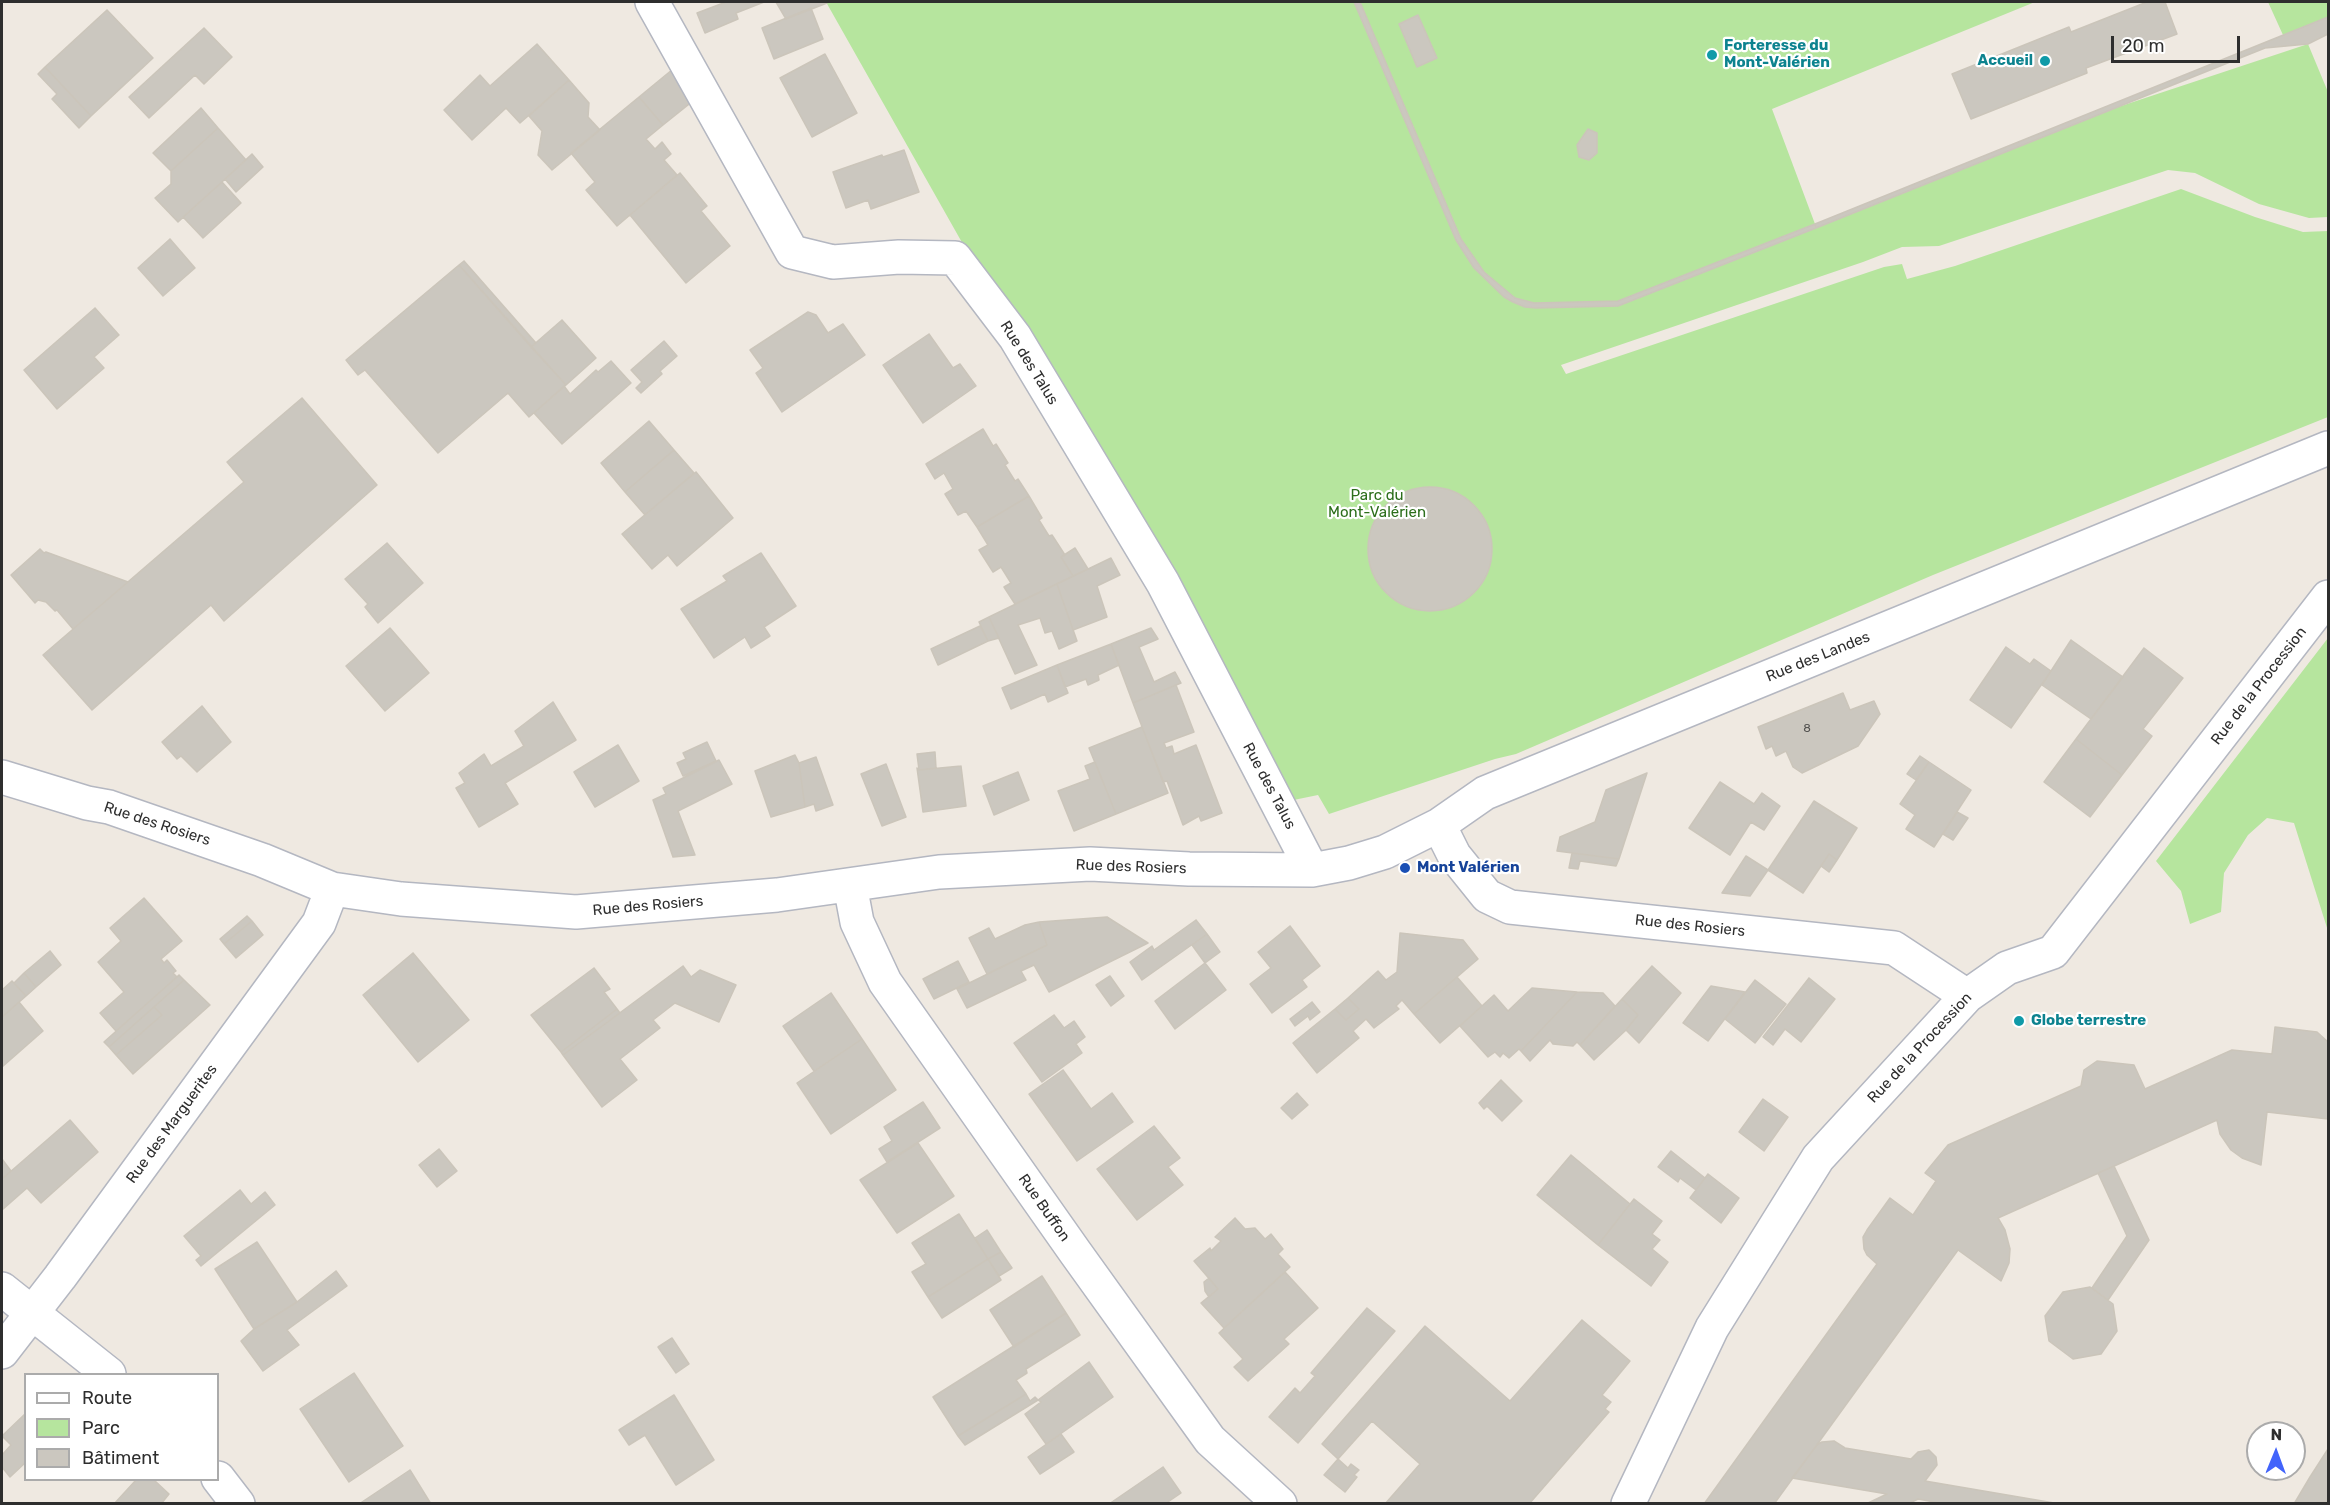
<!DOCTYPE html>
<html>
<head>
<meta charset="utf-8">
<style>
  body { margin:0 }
  #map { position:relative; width:2330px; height:1505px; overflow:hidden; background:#efe9e1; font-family:Rubik,sans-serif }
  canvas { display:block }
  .frame { position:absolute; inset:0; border:3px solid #2e2e2e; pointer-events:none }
  .legend { position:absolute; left:24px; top:1373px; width:195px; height:108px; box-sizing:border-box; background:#fff; border:2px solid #ababab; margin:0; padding:8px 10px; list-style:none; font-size:18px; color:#2e2e2e }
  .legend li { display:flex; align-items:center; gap:12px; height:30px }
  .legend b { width:30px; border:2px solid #ababab }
  .north { position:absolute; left:2246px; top:1421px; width:60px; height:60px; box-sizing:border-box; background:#fff; border:2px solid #ababab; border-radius:50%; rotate:1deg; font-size:16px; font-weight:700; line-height:24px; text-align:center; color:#2e2e2e }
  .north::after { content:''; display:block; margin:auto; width:21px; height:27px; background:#4264fb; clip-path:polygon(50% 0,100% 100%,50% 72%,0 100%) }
  .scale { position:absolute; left:2111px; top:36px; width:129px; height:27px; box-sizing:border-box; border:3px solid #2e2e2e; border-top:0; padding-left:8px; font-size:18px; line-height:21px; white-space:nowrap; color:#2e2e2e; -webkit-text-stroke:4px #fff; paint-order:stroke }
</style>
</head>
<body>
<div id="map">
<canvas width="2330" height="1505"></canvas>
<div class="frame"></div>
<ul class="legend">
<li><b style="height:8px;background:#fff"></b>Route</li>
<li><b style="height:16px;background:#b6e59e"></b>Parc</li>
<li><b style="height:16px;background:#cbc7bf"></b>Bâtiment</li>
</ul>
<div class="north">N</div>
<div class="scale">20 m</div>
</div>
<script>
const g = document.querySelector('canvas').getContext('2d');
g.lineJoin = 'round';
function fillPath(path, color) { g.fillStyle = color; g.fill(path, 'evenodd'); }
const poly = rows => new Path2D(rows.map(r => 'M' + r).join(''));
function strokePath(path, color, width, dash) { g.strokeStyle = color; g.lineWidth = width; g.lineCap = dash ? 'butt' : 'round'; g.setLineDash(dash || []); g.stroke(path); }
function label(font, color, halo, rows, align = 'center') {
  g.font = font + ' Rubik,sans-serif'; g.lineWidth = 4.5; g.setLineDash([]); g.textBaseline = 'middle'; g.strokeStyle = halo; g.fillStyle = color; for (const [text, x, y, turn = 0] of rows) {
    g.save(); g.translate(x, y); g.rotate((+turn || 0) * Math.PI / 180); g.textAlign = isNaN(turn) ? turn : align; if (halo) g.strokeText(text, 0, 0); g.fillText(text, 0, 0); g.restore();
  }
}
const green = poly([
  [826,2,1354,2,1456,240,1465,248,1360,2,2035,2,1772,109,1815,224,1618,301,1536,308,1618,306,2118,107,2308,44,2328,92,2328,217,2309,218,2259,204,2195,173,2168,170,1939,246,1902,247,1863,262,1561,365,1566,374,1884,267,1902,264,1907,279,1955,266,2181,189,2255,217,2303,232,2328,231,2328,417,1933,575,1516,754,1495,759,1329,814,1318,795,1279,803],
  [2268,2,2328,2,2328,17,2283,35],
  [2328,638,2328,931,2294,823,2267,818,2248,835,2224,873,2221,912,2190,924,2181,891,2156,861]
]);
const building = poly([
  [726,2,764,2,736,13,738,19,705,33,697,13,726,2],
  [776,2,827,2,827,3,786,19,776,2],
  [1354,2,1360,2,1461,239,1484,272,1515,298,1534,303,1618,301,1815,224,1816,228,1618,306,1536,308,1525,307,1513,302,1504,297,1474,268,1456,240,1354,2],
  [2147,2,2165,2,2177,34,2086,68,2087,73,1971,119,1952,74,2069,27,2071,32,2147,2],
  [811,8,823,39,774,59,762,28,811,8],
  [107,10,153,58,91,116,45,67,107,10],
  [1418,15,1437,58,1417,67,1399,24,1418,15],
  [2328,17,2328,34,2308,44,2265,48,1816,228,1815,224,2328,17],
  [204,28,232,57,204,84,195,75,149,118,129,97,204,28],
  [537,44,569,80,520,123,506,108,472,140,444,110,480,75,490,86,537,44],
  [825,54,857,113,812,137,780,78,825,54],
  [684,60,703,93,663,125,639,97,684,60],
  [45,67,91,116,79,128,52,99,57,94,38,74,45,67],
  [569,80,589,103,588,117,600,130,552,170,538,155,542,131,529,116,569,80],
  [639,97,663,125,646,139,655,149,662,142,671,154,664,160,677,175,617,226,586,190,595,182,571,153,639,97],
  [201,108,218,128,171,171,153,153,201,108],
  [218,128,246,160,178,222,155,198,171,184,171,171,218,128],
  [1588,129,1597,133,1597,153,1589,160,1579,157,1577,145,1588,129],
  [904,150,919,192,871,209,868,200,846,208,833,172,882,155,883,157,904,150],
  [252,154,263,167,236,192,225,179,252,154],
  [680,173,707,206,701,211,730,246,686,283,630,215,680,173],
  [222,182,241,203,203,238,183,217,222,182],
  [170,239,195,268,163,296,138,268,170,239],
  [464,261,536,343,531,347,459,265,464,261],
  [459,265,566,385,529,417,508,393,438,453,365,370,358,375,346,360,459,265],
  [95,308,119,335,94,357,104,368,57,409,24,370,95,308],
  [808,312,816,315,828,333,843,324,865,355,782,412,756,373,763,368,750,350,808,312],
  [562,320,596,358,566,385,531,347,562,320],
  [929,334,953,368,960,364,976,386,923,423,883,365,929,334],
  [664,341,677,356,660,371,662,374,641,393,636,388,642,382,631,370,664,341],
  [611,361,631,383,562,444,534,413,564,386,570,394,596,370,598,372,611,361],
  [302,398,377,485,224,621,211,605,92,710,43,655,244,482,227,462,302,398],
  [649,421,674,450,625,492,601,463,649,421],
  [983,429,993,446,996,444,1008,463,1005,465,1015,481,1018,479,1029,496,977,527,966,511,958,515,945,494,953,489,944,473,935,479,926,464,983,429],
  [674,450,694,473,645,515,625,492,674,450],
  [696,472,733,518,677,566,668,555,652,569,622,534,696,472],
  '1368 549a62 62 0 1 1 124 0a62 62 0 1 1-124 0Z',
  [1029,496,1042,518,1039,520,1049,536,1052,535,1065,555,1061,557,1073,576,1015,604,1004,587,1011,583,1001,567,993,572,979,550,988,545,977,527,1029,496],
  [387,543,423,583,378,623,365,607,368,604,345,579,387,543],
  [1075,548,1088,569,1073,576,1061,557,1075,548],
  [40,549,44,553,46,552,128,582,73,629,57,610,55,611,46,602,38,600,35,603,11,575,40,549],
  [761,553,796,606,764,627,770,636,751,648,745,637,714,658,681,609,727,581,723,576,761,553],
  [1111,558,1120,575,1097,586,1107,617,1073,630,1057,584,1111,558],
  [1057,584,1077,641,1059,649,1052,631,1045,633,1040,618,1018,625,1037,665,1015,674,989,617,1057,584],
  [989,617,999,638,988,641,979,622,989,617],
  [980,626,988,641,938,665,931,649,980,626],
  [390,628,429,673,385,711,346,666,390,628],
  [1151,628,1158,639,1139,647,1154,682,1175,672,1181,683,1133,703,1111,644,1151,628],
  [2071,640,2123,677,2091,719,2042,685,2071,640],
  [1111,644,1119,665,1098,675,1099,680,1088,685,1086,679,1065,687,1057,665,1111,644],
  [2006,647,2030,664,2034,659,2051,671,2011,728,1970,700,2006,647],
  [2144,648,2183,678,2143,729,2152,736,2122,775,2076,739,2144,648],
  [1057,665,1068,693,1048,702,1045,694,1011,709,1002,688,1057,665],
  [1176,685,1194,732,1164,743,1166,748,1172,746,1174,754,1196,745,1222,813,1201,821,1199,816,1183,825,1167,781,1163,782,1133,703,1176,685],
  [1843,693,1850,710,1874,701,1880,714,1858,746,1802,773,1793,767,1786,751,1776,756,1772,746,1766,749,1758,727,1843,693],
  [553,702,576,740,505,783,518,804,479,827,456,788,465,783,459,773,484,754,491,766,524,746,515,731,553,702],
  [202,706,231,742,197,772,181,756,177,759,162,742,202,706],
  [1142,727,1168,793,1116,814,1089,748,1142,727],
  [2076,739,2122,775,2090,817,2044,782,2076,739],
  [707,742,716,761,683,776,677,763,686,759,683,753,707,742],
  [618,745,639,781,595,807,574,772,618,745],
  [935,752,936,768,919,770,917,754,935,752],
  [795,755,799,763,805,807,771,817,755,771,795,755],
  [1920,756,1929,762,1916,780,1907,774,1920,756],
  [816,757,833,805,816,811,814,804,805,807,799,763,816,757],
  [719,760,732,784,678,811,695,855,673,857,653,800,666,794,663,788,719,760],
  [1095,762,1116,814,1074,831,1058,791,1090,779,1085,766,1095,762],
  [1929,762,1971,790,1934,847,1906,829,1915,815,1900,804,1929,762],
  [886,764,906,817,882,826,861,774,886,764],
  [961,766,966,806,923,812,917,768,919,770,961,766],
  [1018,772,1029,800,994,815,983,786,1018,772],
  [1647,773,1619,859,1557,851,1560,837,1595,822,1606,790,1647,773],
  [1720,782,1754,804,1762,793,1780,806,1764,830,1751,822,1730,855,1689,828,1720,782],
  [1814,801,1857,828,1837,860,1829,854,1803,893,1768,870,1814,801],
  [1957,812,1968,818,1953,840,1943,834,1957,812],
  [1572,853,1619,859,1616,866,1580,861,1578,869,1569,868,1572,853],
  [1829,854,1837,860,1829,872,1821,866,1829,854],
  [1746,856,1768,870,1750,896,1722,893,1746,856],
  [144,898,182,941,161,959,164,963,167,960,176,971,173,973,177,977,116,1031,100,1013,124,992,98,962,121,941,110,928,144,898],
  [247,916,252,921,224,944,220,939,247,916],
  [1107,917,1148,943,1049,992,1034,965,1021,971,1026,980,967,1008,957,989,1047,945,1039,922,1107,917],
  [1196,920,1207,934,1142,980,1130,962,1152,946,1154,950,1196,920],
  [252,921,263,935,236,958,224,944,252,921],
  [1039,922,1047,945,987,974,969,938,989,928,995,939,1025,925,1039,922],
  [1290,926,1320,966,1302,980,1307,987,1272,1013,1250,984,1271,968,1258,952,1290,926],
  [1400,933,1463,940,1478,959,1414,1014,1402,1000,1396,1006,1399,1009,1374,1028,1366,1019,1353,1031,1359,1038,1317,1073,1293,1043,1335,1009,1346,1020,1359,1009,1348,998,1378,971,1386,980,1397,972,1400,933],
  [1207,934,1220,952,1205,963,1192,945,1207,934],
  [50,951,61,965,36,987,24,973,50,951],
  [413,953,469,1020,418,1062,363,995,413,953],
  [958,961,969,982,934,999,923,979,958,961],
  [1205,963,1226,990,1175,1029,1155,1001,1205,963],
  [683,966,691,977,700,970,736,985,719,1022,675,1003,653,1020,660,1028,620,1059,637,1080,602,1107,563,1055,683,966],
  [1652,966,1681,993,1639,1043,1626,1030,1638,1015,1622,999,1652,966],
  [594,968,610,989,604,992,617,1009,561,1052,531,1015,594,968],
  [24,973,36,987,26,996,14,983,24,973],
  [179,975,184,980,109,1047,104,1042,179,975],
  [1110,976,1124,996,1111,1006,1096,985,1110,976],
  [1457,977,1482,1006,1440,1043,1414,1014,1457,977],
  [1809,978,1835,999,1801,1042,1785,1029,1773,1045,1763,1037,1809,978],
  [184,980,210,1005,133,1074,116,1055,162,1015,154,1007,184,980],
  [1755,980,1786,1004,1755,1043,1725,1019,1755,980],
  [12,981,26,996,2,1017,2,990,12,981],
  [1711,986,1745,992,1708,1041,1683,1023,1711,986],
  [1532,988,1577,992,1521,1051,1519,1049,1509,1058,1503,1053,1500,1057,1495,1052,1488,1057,1460,1026,1494,995,1508,1011,1532,988],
  [1577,992,1603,993,1615,1006,1580,1045,1577,1042,1573,1046,1553,1044,1550,1040,1530,1061,1521,1051,1577,992],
  [831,993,862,1039,814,1071,783,1026,831,993],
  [1348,998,1359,1009,1346,1020,1335,1009,1348,998],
  [1622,999,1638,1015,1626,1030,1594,1060,1580,1045,1622,999],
  [19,1002,43,1031,2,1067,2,1017,19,1002],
  [1312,1002,1320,1012,1310,1020,1308,1016,1295,1026,1290,1019,1312,1002],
  [154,1007,162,1015,116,1055,109,1047,154,1007],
  [617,1009,620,1013,563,1055,561,1052,617,1009],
  [1054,1015,1064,1028,1074,1021,1085,1037,1076,1044,1082,1053,1042,1082,1014,1043,1054,1015],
  [2275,1027,2317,1032,2328,1042,2328,1119,2267,1112,2261,1165,2242,1158,2231,1150,2220,1134,2217,1120,1998,1218,2005,1230,2010,1249,2009,1263,2001,1281,1958,1250,1774,1504,1704,1504,1877,1264,1867,1255,1864,1249,1863,1237,1867,1230,1890,1198,1913,1215,1936,1181,1925,1173,1948,1145,2081,1086,2084,1070,2097,1061,2134,1065,2145,1089,2232,1050,2272,1054,2275,1027],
  [862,1039,896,1090,831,1134,797,1083,862,1039],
  [1063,1070,1091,1109,1112,1093,1133,1122,1077,1161,1029,1094,1063,1070],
  [1501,1080,1522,1101,1502,1121,1487,1106,1484,1109,1479,1103,1501,1080],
  [1297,1093,1308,1105,1292,1119,1281,1108,1297,1093],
  [1763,1099,1788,1117,1764,1151,1739,1132,1763,1099],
  [923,1102,940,1128,887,1162,879,1149,892,1141,884,1127,923,1102],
  [70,1120,98,1152,41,1203,27,1188,2,1210,2,1179,70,1120],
  [1154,1126,1180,1158,1168,1167,1183,1185,1137,1220,1097,1169,1154,1126],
  [918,1143,954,1196,897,1233,860,1180,918,1143],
  [439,1149,457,1171,437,1187,419,1165,439,1149],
  [1671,1151,1705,1178,1696,1190,1680,1178,1678,1182,1658,1167,1671,1151],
  [1571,1155,1630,1204,1598,1245,1537,1195,1571,1155],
  [2,1159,11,1171,2,1179,2,1159],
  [2114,1166,2149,1240,2108,1300,2092,1288,2127,1236,2098,1173,2114,1166],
  [1708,1174,1739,1198,1721,1223,1690,1198,1708,1174],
  [240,1190,251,1204,265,1192,275,1205,201,1266,196,1260,201,1256,184,1236,240,1190],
  [1634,1199,1662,1221,1652,1234,1660,1240,1652,1249,1668,1262,1651,1286,1598,1245,1634,1199],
  [959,1214,988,1259,928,1297,912,1272,926,1264,912,1243,959,1214],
  [1235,1218,1245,1229,1255,1228,1265,1239,1271,1234,1283,1249,1278,1254,1290,1267,1224,1328,1201,1303,1218,1289,1194,1261,1210,1248,1211,1251,1221,1241,1215,1237,1235,1218],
  [987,1230,1001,1252,988,1259,975,1238,987,1230],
  [257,1242,297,1302,254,1329,215,1269,257,1242],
  [1001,1252,1012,1268,999,1276,988,1259,1001,1252],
  [988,1259,1001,1280,942,1318,928,1297,988,1259],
  [336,1271,347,1286,287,1330,299,1345,263,1371,241,1341,254,1329,297,1302,336,1271],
  [1285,1272,1318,1308,1284,1339,1289,1344,1248,1381,1234,1367,1243,1359,1219,1333,1285,1272],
  [1042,1276,1066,1313,1014,1347,990,1310,1042,1276],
  [1209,1278,1218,1289,1209,1297,1205,1291,1204,1282,1209,1278],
  [2090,1287,2113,1304,2117,1331,2101,1354,2073,1359,2049,1341,2045,1316,2063,1292,2090,1287],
  [1367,1308,1395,1331,1298,1443,1269,1417,1295,1388,1300,1393,1315,1376,1311,1373,1367,1308],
  [1066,1313,1080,1335,1026,1369,1027,1373,1016,1380,1026,1394,958,1436,933,1397,1066,1313],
  [1582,1320,1630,1361,1602,1395,1611,1402,1605,1409,1609,1412,1529,1504,1385,1504,1420,1464,1372,1421,1338,1459,1322,1444,1425,1326,1510,1401,1582,1320],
  [672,1338,689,1364,676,1373,658,1347,672,1338],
  [1089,1362,1113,1397,1046,1444,1025,1414,1041,1402,1038,1400,1089,1362],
  [354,1373,403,1446,349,1482,300,1409,354,1373],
  [1026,1394,1030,1401,1035,1397,1038,1400,965,1445,958,1436,1026,1394],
  [674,1395,714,1460,676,1485,645,1435,629,1445,619,1430,674,1395],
  [26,1413,26,1462,10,1477,2,1467,2,1455,11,1445,2,1436,26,1413],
  [1061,1434,1074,1452,1040,1474,1028,1457,1061,1434],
  [1834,1441,1845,1448,1911,1459,1918,1452,1929,1450,1936,1457,1937,1465,1925,1481,2060,1504,1945,1504,1918,1499,1908,1504,1866,1504,1887,1494,1792,1478,1817,1445,1822,1442,1834,1441],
  [2328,1449,2328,1502,2294,1504,2310,1477,2328,1449],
  [1338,1459,1348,1468,1351,1464,1359,1470,1354,1475,1357,1477,1345,1492,1324,1475,1338,1459],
  [1163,1467,1181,1493,1165,1504,1109,1504,1163,1467],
  [410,1470,431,1504,359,1504,410,1470],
  [136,1480,154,1480,169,1494,161,1504,114,1504,136,1480]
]);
const minor = poly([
  [652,2,792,252,833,262,899,257,955,258,1015,337,1163,583,1312,870],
  [2,777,87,803,109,807,262,860,332,889,401,899,576,912,777,895,939,872,1090,864,1189,869,1312,870,1349,863,1385,852,1439,825,1485,793,2328,448],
  [1439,825,1454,855,1487,896,1510,907,1894,948,1967,996],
  [850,885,857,922,885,982,1075,1252,1210,1440,1280,1504],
  [2,1289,109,1374],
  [2,1352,60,1277,319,923,332,889],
  [218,1478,238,1504],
  [1628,1504,1712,1328,1818,1158,1967,996,2007,968,2053,952,2328,597]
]);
const markers = [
  [1712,55,6,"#0f9aa8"],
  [2045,61,6,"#0f9aa8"],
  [1405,868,6,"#1a4fb4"],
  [2019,1021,6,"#0f9aa8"]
];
const numberNames = [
  ["8",1807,729]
];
const cultureNames = [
  ["Forteresse du",1724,46],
  ["Mont-Valérien",1724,63],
  ["Accueil",2033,61,"right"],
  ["Globe terrestre",2031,1021]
];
const streetNames = [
  ["Rue des Talus",1029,363,58],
  ["Rue des Landes",1818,657,-22],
  ["Rue de la Procession",2259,686,-52],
  ["Rue des Talus",1269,786,62],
  ["Rue des Rosiers",157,824,18],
  ["Rue des Rosiers",1131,867,2],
  ["Rue des Rosiers",648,906,-5],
  ["Rue des Rosiers",1690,926,6],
  ["Rue de la Procession",1920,1048,-47],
  ["Rue des Marguerites",172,1124,-54],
  ["Rue Buffon",1044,1208,55]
];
const parkNames = [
  ["Parc du",1377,496],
  ["Mont-Valérien",1377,513]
];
const transitNames = [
  ["Mont Valérien",1417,868]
];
fillPath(green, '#b6e59e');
fillPath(building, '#cbc7bf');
strokePath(building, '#cbc5ba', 1.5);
strokePath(minor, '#b4b7c1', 36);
strokePath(minor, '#fff', 33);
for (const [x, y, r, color] of markers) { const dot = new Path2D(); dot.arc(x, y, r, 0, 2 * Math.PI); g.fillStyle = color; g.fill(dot); strokePath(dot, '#fff', 2); }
label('12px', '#555452', null, numberNames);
label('bold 15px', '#0d838f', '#fff', cultureNames, 'left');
label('15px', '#2e2e2e', '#fff', streetNames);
label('15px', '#2c6e1b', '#fff', parkNames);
label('bold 15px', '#164399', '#fff', transitNames, 'left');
</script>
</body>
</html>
